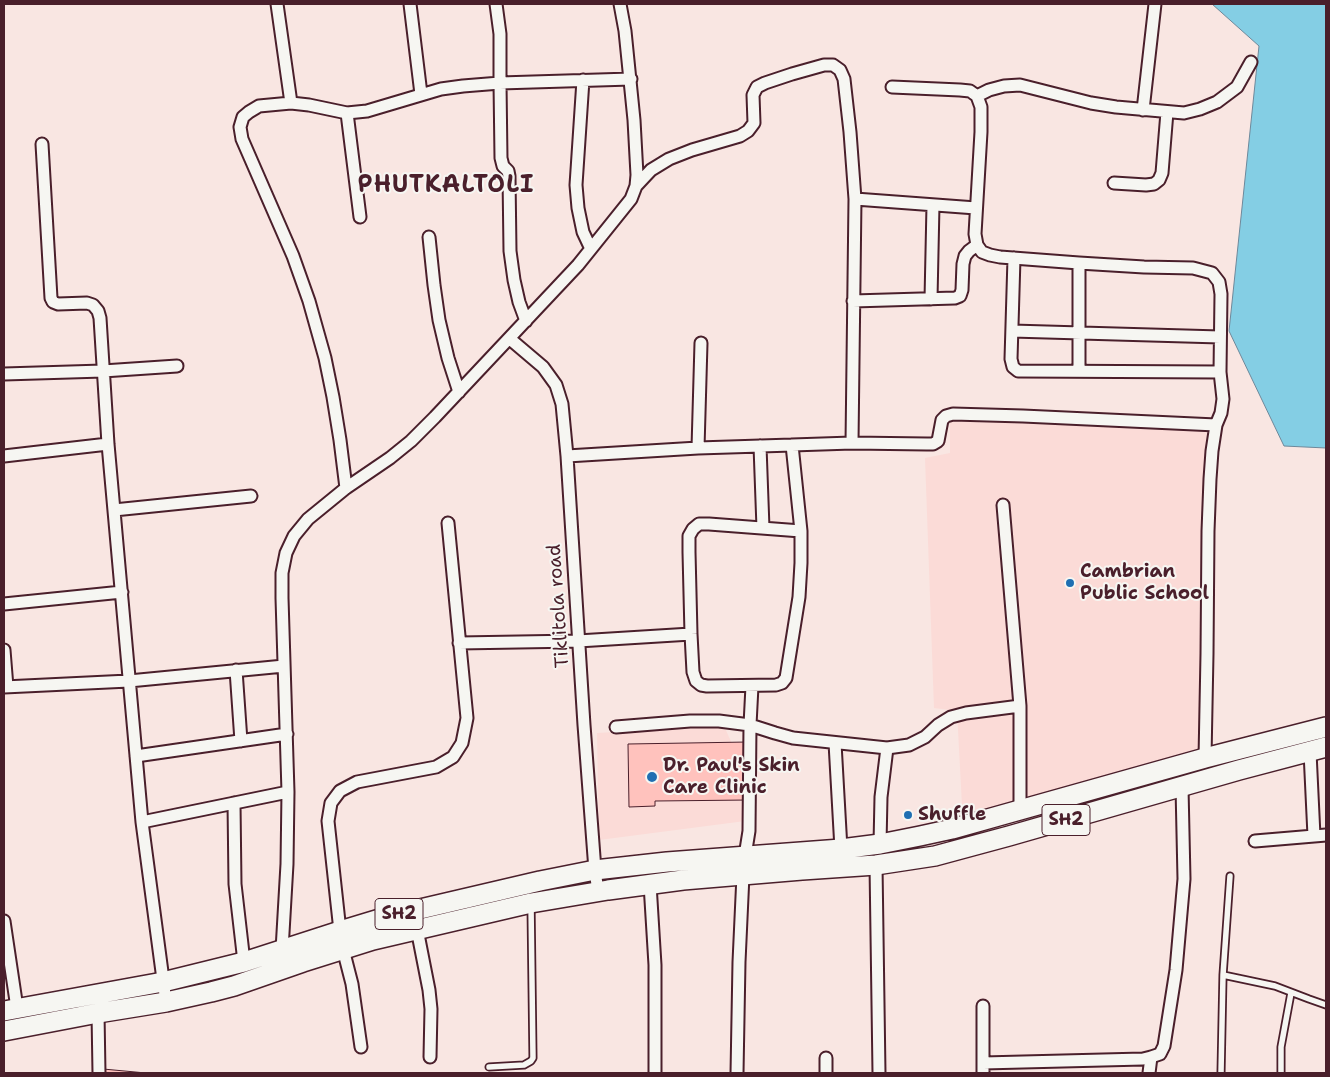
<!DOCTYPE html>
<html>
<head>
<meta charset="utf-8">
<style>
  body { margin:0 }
  #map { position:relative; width:1330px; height:1077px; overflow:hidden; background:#f9e6e2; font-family:"Shantell Sans",sans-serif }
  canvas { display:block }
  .frame { position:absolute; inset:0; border:5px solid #4a1f2b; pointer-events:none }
</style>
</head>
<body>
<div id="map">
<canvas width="1330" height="1077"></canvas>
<div class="frame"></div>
</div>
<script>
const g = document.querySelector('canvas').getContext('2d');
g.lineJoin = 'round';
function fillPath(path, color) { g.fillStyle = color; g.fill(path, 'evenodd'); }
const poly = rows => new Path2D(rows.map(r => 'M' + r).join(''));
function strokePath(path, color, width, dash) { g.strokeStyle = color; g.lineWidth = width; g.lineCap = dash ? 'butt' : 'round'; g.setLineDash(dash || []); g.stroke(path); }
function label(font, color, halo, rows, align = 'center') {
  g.font = font + ' "Shantell Sans",sans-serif'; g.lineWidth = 4; g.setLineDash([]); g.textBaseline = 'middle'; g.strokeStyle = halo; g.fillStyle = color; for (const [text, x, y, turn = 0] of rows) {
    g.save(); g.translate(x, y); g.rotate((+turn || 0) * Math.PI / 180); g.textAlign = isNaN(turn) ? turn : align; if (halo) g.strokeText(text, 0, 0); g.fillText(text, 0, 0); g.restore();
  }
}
const built = poly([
  [950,416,1214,429,1206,749,963,824,957,711,934,708,925,458,950,453],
  [724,726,754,792,753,820,599,840,597,733]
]);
const water = poly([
  [1212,4,1326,4,1326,448,1284,446,1229,331,1259,46,1212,4]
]);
const building = poly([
  [748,742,749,800,655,801,655,806,629,807,628,744,748,742],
  [103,1069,146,1073,102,1073,103,1069]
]);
const service = poly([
  [1223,975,1275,986,1309,999,1326,1005],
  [489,1067,524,1065,531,1061,533,1058,531,905],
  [1221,1073,1223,975,1230,876],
  [1281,1073,1281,1047,1291,993]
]);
const minor = poly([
  [277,4,291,103],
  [410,4,421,94],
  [496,4,500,34,500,83,501,158,503,166,508,171,509,176,510,251,514,280,519,302,526,321],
  [583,80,576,185,578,208,583,232,591,249],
  [892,87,960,90,970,91,977,96,981,107,981,132,975,234,977,245,982,252,990,255,1000,257,1079,263,1144,267,1193,268,1212,273,1219,282,1221,294,1220,372,1223,399,1221,413,1216,425,1212,451,1210,479,1208,531,1207,654,1205,758],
  [977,96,989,90,1004,86,1020,85,1091,103,1116,107,1184,113,1200,109,1217,102,1237,87,1251,62],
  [1143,110,1155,4],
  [347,113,360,217],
  [42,144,51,298,53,302,58,304,87,303,93,305,98,311,100,318,108,444,142,822,166,1002],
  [1114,183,1146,185,1154,184,1159,180,1162,173,1167,112],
  [636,186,651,170,669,159,692,150,740,136,748,131,754,123,753,95,757,87,765,83,792,74,824,65,833,65,840,70,844,79,850,132,855,199,852,443],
  [855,199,976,208],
  [429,237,434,285,439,320,448,358,459,392],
  [1014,258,1011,359,1013,367,1018,371,1220,372],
  [931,299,933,205],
  [853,301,955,298,960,296,962,290,963,264,965,256,969,251,977,245],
  [1012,331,1220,337],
  [510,339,543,367,556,385,562,404,567,456,584,725,595,870,598,892],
  [1079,371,1079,263],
  [4,374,103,371,177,366],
  [792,445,801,531,801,563,799,597,786,678,782,683,776,685,707,686,701,685,696,681,693,672,691,634,689,552,689,536,693,529,699,524,709,524,801,531],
  [760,446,763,528],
  [698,448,701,343],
  [4,456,108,444],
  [567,456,698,448,792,445,852,443,927,444,933,444,938,441,942,420,946,416,953,414,1023,416,1216,425],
  [346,488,340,440,333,397,325,358,309,301,293,256,242,139,240,127,243,117,249,112,259,106,291,103,309,105,347,113,367,111,441,89,463,86,500,83,631,79],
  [1003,505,1020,706,1020,809],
  [114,510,251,496],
  [4,604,122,592],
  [459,643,578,641,691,634],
  [4,650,7,687],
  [236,670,241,741],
  [4,687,129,681,284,666],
  [616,727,690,721,719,721,750,725,775,733,793,738,887,748,909,745,925,737,938,725,951,717,966,713,1020,706],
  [835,743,841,849],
  [1310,752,1314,836],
  [136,756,287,734],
  [234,803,235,884,244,962],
  [142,822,288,792],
  [1255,841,1326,835],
  [880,844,881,797,887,748],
  [745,856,749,831,750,725,752,686],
  [876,865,879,1073],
  [650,884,655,965,655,1073],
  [4,921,17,1008],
  [417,929,429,990,431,1009,430,1057],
  [340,931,328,821,331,803,340,791,357,782,436,767,453,757,462,743,467,718,448,523],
  [343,949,352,984,361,1047],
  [282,950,287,864,288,792,282,598,282,573,286,553,294,536,308,519,346,488,390,458,411,441,435,417,578,265,631,199,636,186,637,175,634,120,625,31,620,4],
  [98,1013,99,1073],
  [826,1058,826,1073],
  [983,1063,1143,1059,1151,1057,1160,1054,1164,1046,1176,970,1184,879,1182,787],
  [737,1073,739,962,743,875],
  [983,1073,983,1006],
  [1149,1073,1151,1057]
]);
const primary = poly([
  [4,1011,163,982,244,962,340,931,386,917,540,881,595,870,667,862,841,849,880,844,920,836,952,829,1205,758,1326,727],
  [4,1031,98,1013,166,1002,211,992,234,986,303,962,373,940,531,903,608,890,683,880,802,870,876,865,935,856,1009,836,1239,770,1326,747]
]);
const markers = [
  [1070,583,5,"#1f6fb2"],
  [652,777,6,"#1f6fb2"],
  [908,815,5,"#1f6fb2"]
];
const shields = [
  [1066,820,48],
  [399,914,48]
];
const shieldNames = [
  ["SH2",1066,820],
  ["SH2",399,914]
];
const poiNames = [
  ["Cambrian",1080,572],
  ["Public School",1080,594],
  ["Dr. Paul's Skin",663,766],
  ["Care Clinic",663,788],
  ["Shuffle",918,815]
];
const streetNames = [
  ["Tiklitola road",559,606,-94]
];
const districtNames = [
  ["PHUTKALTOLI",446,186]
];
fillPath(built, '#fbdbd7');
fillPath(water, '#84cee4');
strokePath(water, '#6d889a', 1);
fillPath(building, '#ffc2bd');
strokePath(building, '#4a1f2b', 1);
strokePath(service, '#4a1f2b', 9);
strokePath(minor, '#4a1f2b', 15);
strokePath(primary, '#4a1f2b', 22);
strokePath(service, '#f6f6f2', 5.5);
strokePath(minor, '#f6f6f2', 11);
strokePath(primary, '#f6f6f2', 19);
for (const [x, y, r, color] of markers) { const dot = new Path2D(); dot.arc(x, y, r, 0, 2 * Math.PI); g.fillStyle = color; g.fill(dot); strokePath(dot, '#f6f6f2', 2); }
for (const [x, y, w] of shields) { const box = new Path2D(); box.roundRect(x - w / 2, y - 15.5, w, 31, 4); g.fillStyle = '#f6f6f2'; g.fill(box); strokePath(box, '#4a1f2b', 1); }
label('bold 18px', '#4a1f2b', null, shieldNames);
label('bold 19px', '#4a1f2b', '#f6f6f2', poiNames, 'left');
label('19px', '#4a1f2b', '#f6f6f2', streetNames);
g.letterSpacing = '1px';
label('bold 24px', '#4a1f2b', '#f6f6f2', districtNames);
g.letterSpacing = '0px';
</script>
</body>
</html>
